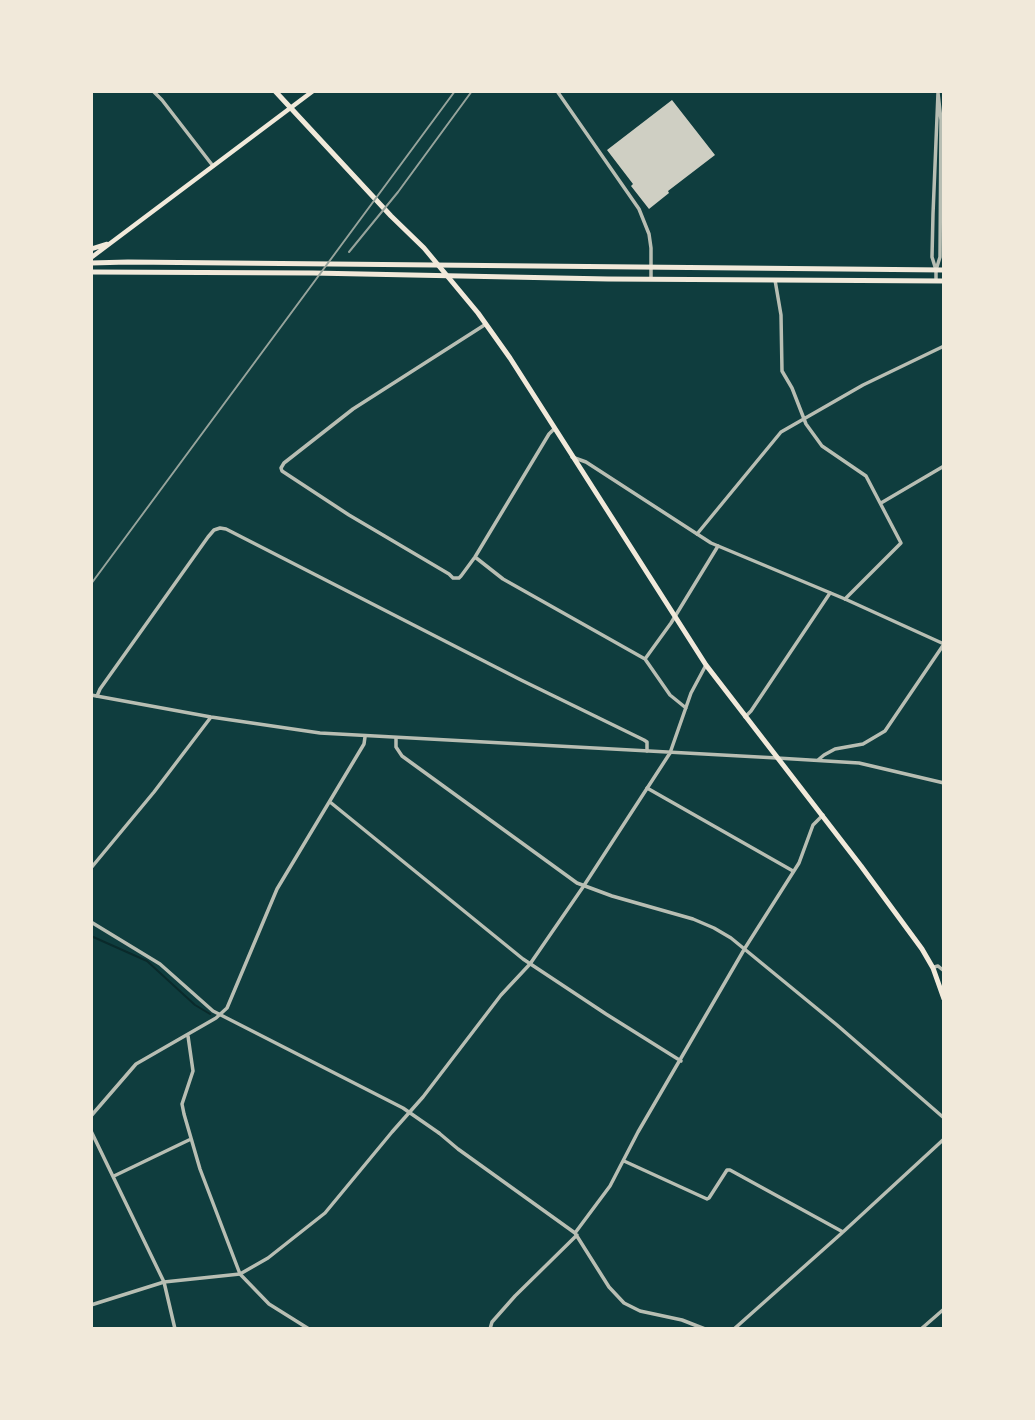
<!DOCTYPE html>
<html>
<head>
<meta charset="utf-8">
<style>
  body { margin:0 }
  #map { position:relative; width:1035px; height:1420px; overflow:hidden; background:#0f3d3e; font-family:Quicksand,sans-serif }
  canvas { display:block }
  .frame { position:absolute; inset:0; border:93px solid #f1e9da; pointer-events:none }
</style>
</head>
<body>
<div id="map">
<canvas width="1035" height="1420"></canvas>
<div class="frame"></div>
</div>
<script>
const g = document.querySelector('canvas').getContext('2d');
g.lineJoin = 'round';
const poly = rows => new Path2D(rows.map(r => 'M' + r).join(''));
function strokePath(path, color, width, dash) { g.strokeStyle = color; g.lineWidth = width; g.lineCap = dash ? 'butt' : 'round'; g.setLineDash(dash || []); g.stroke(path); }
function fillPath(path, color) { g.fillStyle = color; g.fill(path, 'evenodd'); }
const stream = poly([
  [91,936,147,961,195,1005,210,1014]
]);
const building = poly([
  [672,100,715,155,668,191,669,193,649,209,631,186,633,184,607,150]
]);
const minor = poly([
  [153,91,162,100,213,166],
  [775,280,781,315,782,371,792,388,806,424,822,446,866,476,901,543,845,599],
  [486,324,353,409,284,463,281,468,282,471,349,515,449,574,453,578,459,578,461,576,475,557,549,434,554,429],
  [881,503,944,466],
  [697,534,781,432,863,385,944,346],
  [475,557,503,579,645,659,671,623,718,546],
  [645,659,670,695,686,708],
  [97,696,100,689,208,537,214,530,220,528,226,529,521,680,644,740,647,742,647,751],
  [745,717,751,711,830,593],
  [396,738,396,747,402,756,577,883,612,896,693,919,714,928,731,938,837,1025,944,1118],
  [670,753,691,693,706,665],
  [777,758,859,763,944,783],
  [818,760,824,755,835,749,863,744,885,731,944,644],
  [647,788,793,871],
  [330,802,523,959,606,1014,681,1061],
  [934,967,938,966,944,971],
  [188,1036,193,1071,182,1104,184,1114,200,1169,240,1274,269,1304,309,1329],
  [91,1116,136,1064,216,1018,227,1008,277,889,364,744,365,737],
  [91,1131,164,1282,175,1329],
  [439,1133,458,1149,575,1233,609,1287,624,1303,640,1311,682,1320,705,1329],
  [624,1161,707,1199,709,1198,727,1170,730,1170,843,1232],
  [114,1176,191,1139],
  [575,1233,610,1186,638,1132,745,948,799,863,813,825,823,815],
  [490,1329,492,1322,515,1296,577,1235],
  [734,1329,843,1232,944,1139]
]);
const tertiary = poly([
  [557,91,639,209,649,234,651,248,651,279],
  [936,270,940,257,941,120,938,93,933,214,932,257,936,270,936,281],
  [572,457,586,462,711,543,845,599,944,644],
  [91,695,211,717,320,733,777,758],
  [91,868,154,792,211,717],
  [91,922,160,964,213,1011,403,1108,439,1133],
  [91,1305,164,1282,240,1274,268,1258,325,1213,392,1132,423,1097,501,995,530,964,583,887,670,753],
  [921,1329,944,1309]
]);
const secondary = poly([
  [91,249,107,244],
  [92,257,313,91]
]);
const primary = poly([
  [275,91,391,216,424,248,478,313,510,358,706,665,861,866,922,949,933,968,944,999]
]);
const trunk = poly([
  [91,263,128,262,944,270],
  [91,272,313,273,608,279,944,281]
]);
const rail = poly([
  [349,252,398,192,472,91],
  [91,584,455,91]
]);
strokePath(stream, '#0a2a2b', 2);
fillPath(building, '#cfcfc3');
strokePath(minor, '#b8beb3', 3.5);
strokePath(tertiary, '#b8beb3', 3.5);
strokePath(secondary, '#f1e9da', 4.5);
strokePath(primary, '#f1e9da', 5);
strokePath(trunk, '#f1e9da', 5);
strokePath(rail, '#97a49c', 2);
</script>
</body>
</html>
